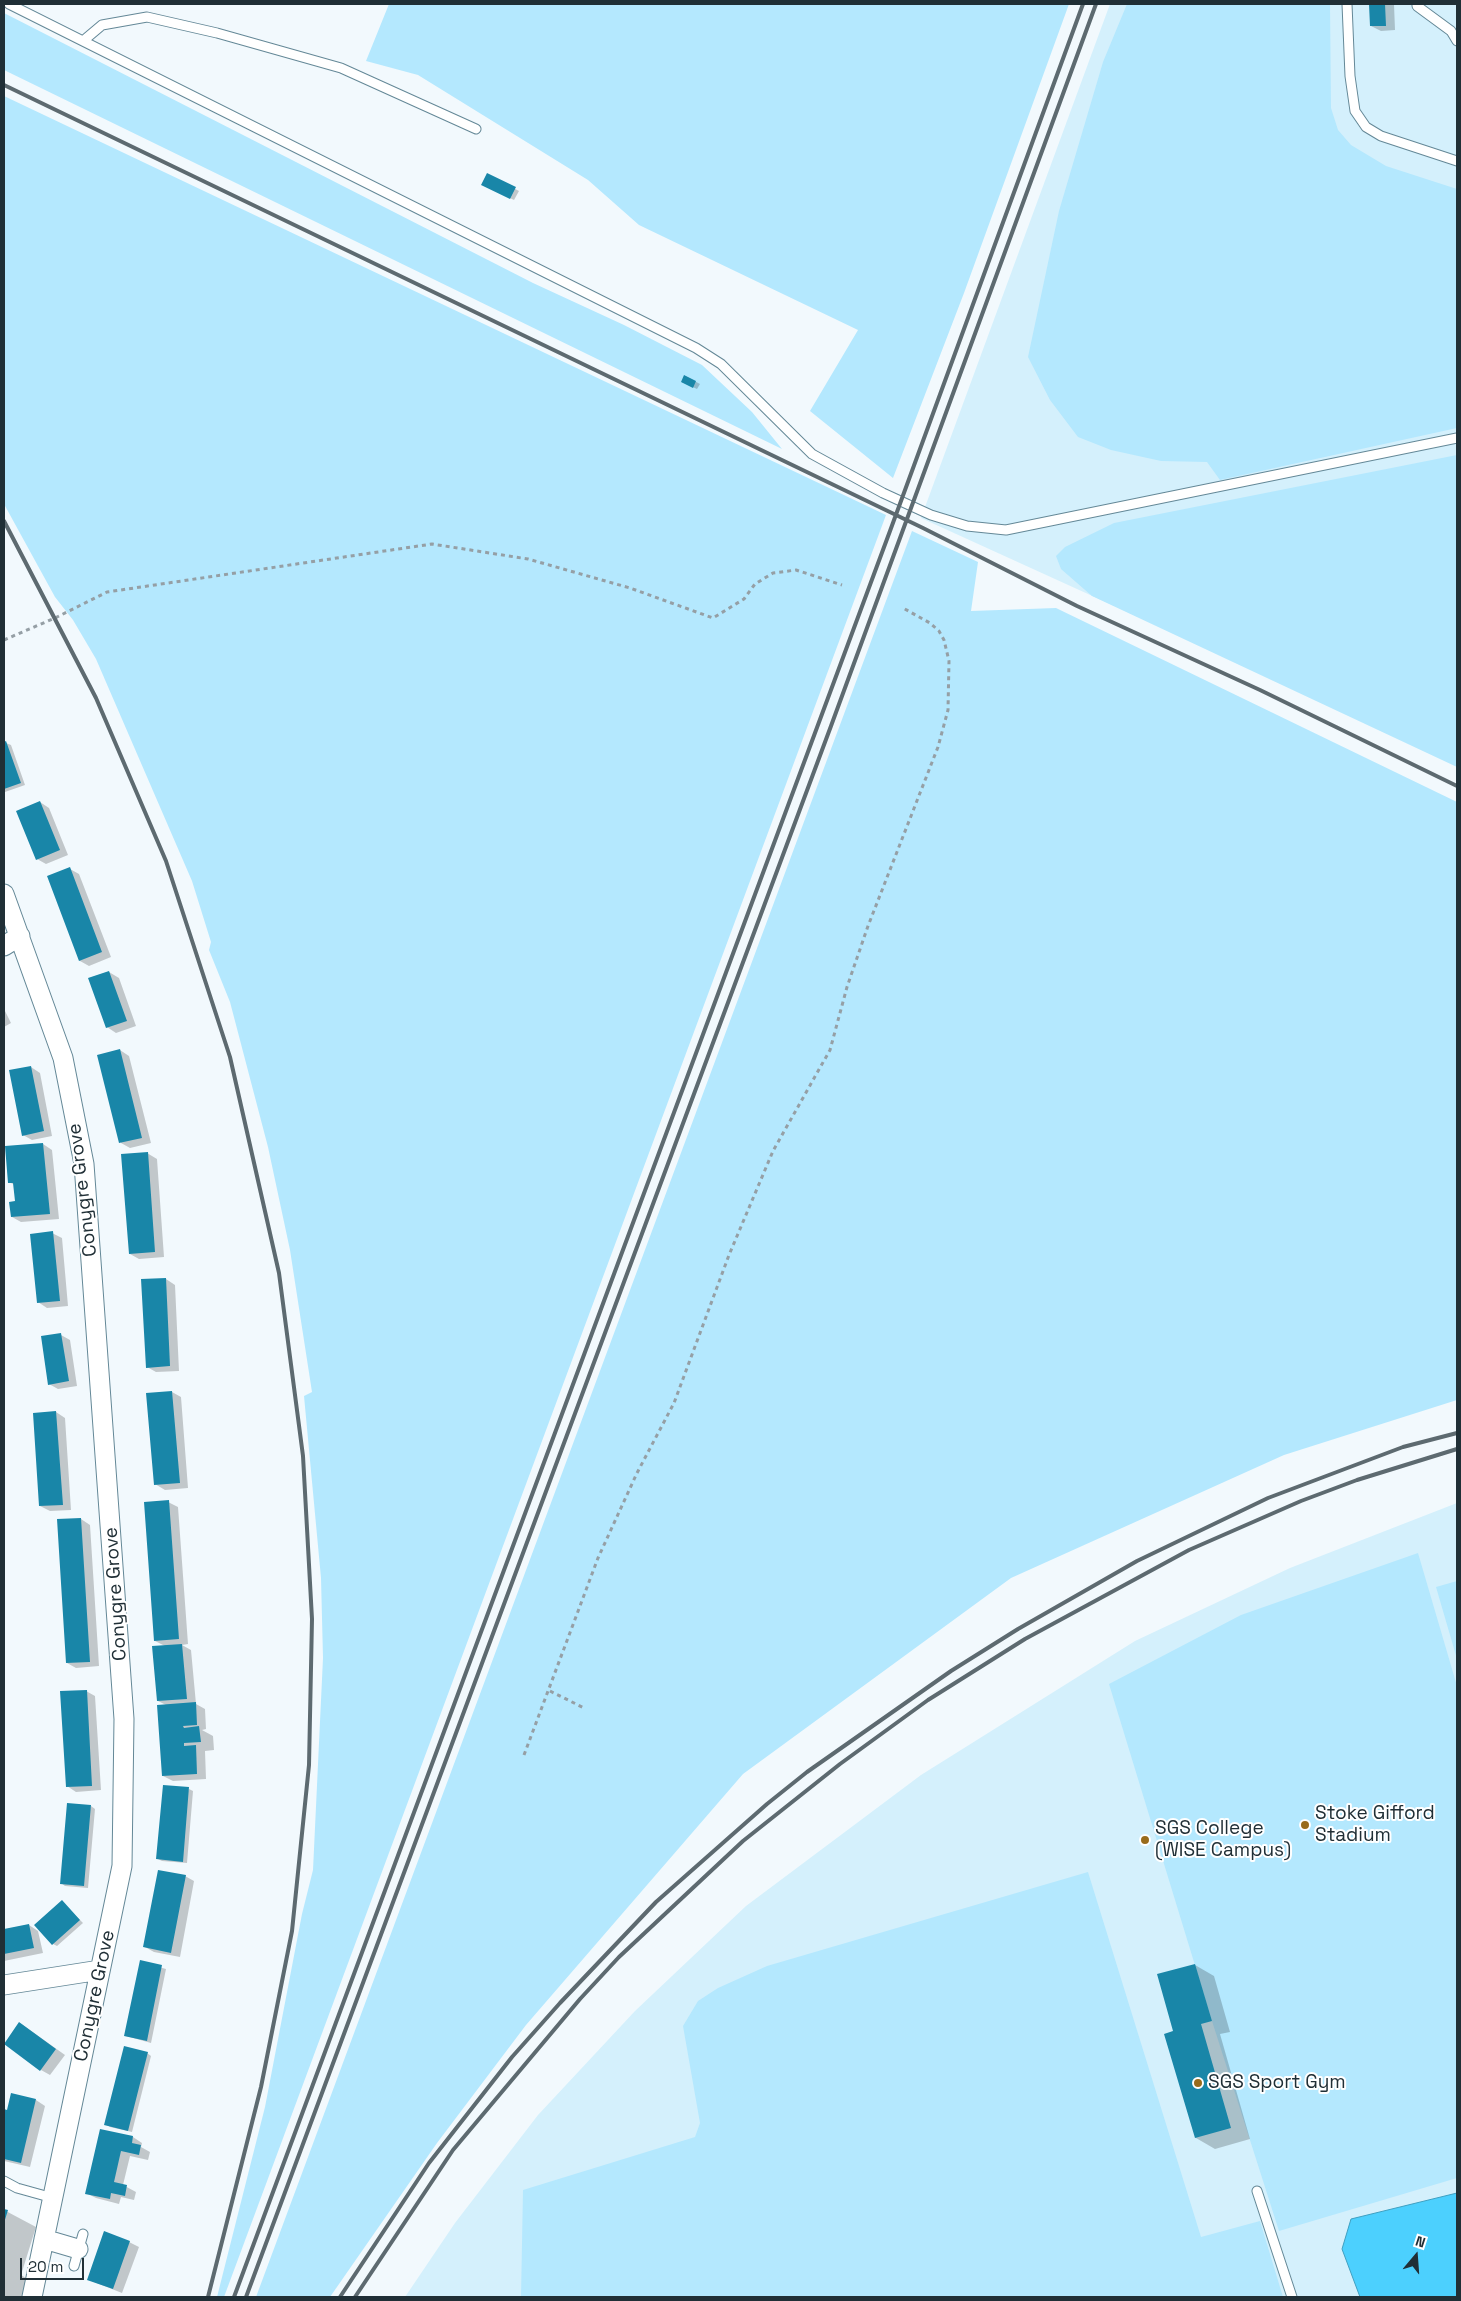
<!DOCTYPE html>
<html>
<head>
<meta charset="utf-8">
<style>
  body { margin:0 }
  #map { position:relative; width:1461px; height:2301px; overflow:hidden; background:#f2f9fd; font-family:"Space Grotesk",sans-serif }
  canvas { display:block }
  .frame { position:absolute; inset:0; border:5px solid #202f36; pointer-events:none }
  .north { position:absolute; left:1391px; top:2231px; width:50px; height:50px; -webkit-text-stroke:4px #fff; paint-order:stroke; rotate:18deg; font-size:14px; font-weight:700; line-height:20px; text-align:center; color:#202f36 }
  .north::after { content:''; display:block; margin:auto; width:18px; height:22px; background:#202f36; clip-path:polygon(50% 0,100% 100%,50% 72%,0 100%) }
  .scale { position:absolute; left:20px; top:2258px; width:64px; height:22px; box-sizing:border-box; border:2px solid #202f36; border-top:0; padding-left:6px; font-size:15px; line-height:18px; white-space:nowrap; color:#202f36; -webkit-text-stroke:4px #fff; paint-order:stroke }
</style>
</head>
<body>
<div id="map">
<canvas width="1461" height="2301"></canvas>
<div class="frame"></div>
<div class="north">N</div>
<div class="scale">20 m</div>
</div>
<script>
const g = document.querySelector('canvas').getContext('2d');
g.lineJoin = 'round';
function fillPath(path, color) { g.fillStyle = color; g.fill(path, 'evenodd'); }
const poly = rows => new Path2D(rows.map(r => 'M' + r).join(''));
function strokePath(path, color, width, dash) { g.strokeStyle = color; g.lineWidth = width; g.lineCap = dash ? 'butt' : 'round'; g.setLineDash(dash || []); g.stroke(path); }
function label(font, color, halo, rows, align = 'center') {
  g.font = font + ' "Space Grotesk",sans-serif'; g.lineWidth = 4; g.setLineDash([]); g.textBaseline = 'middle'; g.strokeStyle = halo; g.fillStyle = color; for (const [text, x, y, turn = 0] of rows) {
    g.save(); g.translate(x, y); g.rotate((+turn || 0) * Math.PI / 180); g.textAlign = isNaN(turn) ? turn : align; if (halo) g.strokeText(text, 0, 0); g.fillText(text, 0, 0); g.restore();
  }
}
const built = poly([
  [1110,4,1457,4,1457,762,921,518],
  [1457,1503,1457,2297,405,2297,455,2223,538,2115,635,2011,746,1906,921,1775,1135,1641,1290,1568]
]);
const green = poly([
  [389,4,1069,4,964,293,893,478,810,411,858,330,639,225,588,180,418,75,366,61],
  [1127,4,1330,4,1331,108,1338,130,1351,145,1386,166,1457,189,1457,428,1220,480,1207,462,1161,461,1111,450,1078,437,1050,400,1028,357,1059,211,1103,62],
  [4,13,533,283,624,325,702,365,752,412,782,449,4,70],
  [4,96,886,515,224,2297,217,2297,265,2107,302,1914,313,1870,323,1658,321,1578,304,1396,312,1392,290,1250,268,1147,230,1002,209,950,211,942,192,881,96,659,73,620,55,597,4,504],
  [1457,455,1457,767,1092,596,1061,569,1056,556,1065,547,1114,523],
  [912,531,978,562,971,611,1056,608,1457,802,1457,1400,1284,1455,1011,1578,743,1774,526,2025,437,2143,330,2297,256,2297],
  [1418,1553,1457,1686,1457,2178,1279,2231,1212,2021,1109,1684,1241,1615],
  [1457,1581,1457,1659,1436,1587],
  [1088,1872,1201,2237,1260,2221,1283,2297,521,2297,523,2190,695,2137,700,2123,683,2026,698,2001,718,1988,767,1966]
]);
const water = poly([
  [1457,2193,1457,2297,1360,2297,1342,2249,1351,2219,1457,2193]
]);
const shadow = poly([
  [1370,4,1394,4,1395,30,1381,31,1371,26],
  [487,174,519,191,514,200,487,187],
  [685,376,700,384,697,389,682,382],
  [6,743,11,745,25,785,5,792,4,744],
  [40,802,49,808,68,855,46,864,37,859],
  [70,869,79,874,111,957,89,966,80,961],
  [109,972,119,978,136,1026,116,1033,107,1027],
  [4,1009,11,1023,4,1027],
  [120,1050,129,1056,151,1143,130,1148,121,1143],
  [31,1067,40,1073,52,1136,32,1140,23,1135],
  [43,1144,52,1150,59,1219,21,1222,12,1217,17,1202,15,1185,9,1182],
  [147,1153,157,1159,164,1257,139,1259,130,1254],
  [52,1233,62,1238,68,1306,47,1308,38,1302],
  [166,1279,175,1285,179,1371,156,1372,147,1367],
  [61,1335,70,1340,77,1386,58,1389,49,1384],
  [172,1392,181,1397,188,1488,165,1490,155,1484],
  [56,1412,65,1418,71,1510,50,1511,40,1506],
  [168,1502,178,1507,188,1644,182,1645,191,1650,196,1704,205,1709,206,1729,202,1730,213,1736,214,1750,205,1751,206,1779,173,1781,163,1776,166,1705,158,1701,165,1646,155,1641],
  [81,1519,90,1525,99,1666,76,1668,67,1663],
  [86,1691,95,1696,101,1790,76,1792,67,1786],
  [189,1789,193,1791,187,1863,162,1861,158,1859],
  [91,1806,95,1809,88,1888,65,1886,61,1883],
  [185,1876,194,1881,180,1957,154,1952,145,1947],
  [62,1902,83,1923,57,1946,53,1944],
  [29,1925,38,1931,43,1953,4,1961,4,1931],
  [141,1962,166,1969,151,2043,126,2036],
  [1195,1965,1214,1976,1230,2032,1220,2034,1250,2139,1215,2149,1196,2138,1175,2032],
  [20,2023,65,2055,50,2075,41,2070],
  [147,2053,151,2056,132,2132,110,2127,106,2124],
  [36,2100,45,2106,30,2167,4,2161,5,2111,7,2112],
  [101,2130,133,2137,142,2143,141,2147,150,2152,148,2160,130,2156,123,2185,136,2192,134,2200,121,2197,119,2204,96,2198,86,2193],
  [4,2210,36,2227,21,2275,29,2280,23,2297,4,2297],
  [129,2242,139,2247,122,2293,89,2280]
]);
const building = poly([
  [1369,4,1385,4,1386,26,1370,26],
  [487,173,516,187,510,199,481,185],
  [684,375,696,381,693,388,681,382],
  [6,741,21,783,4,789,4,742],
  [40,801,60,850,36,860,16,811],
  [70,867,102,952,79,961,47,876],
  [109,971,127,1021,106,1028,88,978],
  [120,1049,142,1138,119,1143,97,1055],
  [31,1066,44,1131,22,1136,9,1070],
  [43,1143,50,1214,11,1217,9,1202,15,1201,13,1183,8,1183,5,1146],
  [148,1152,155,1252,129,1254,121,1154],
  [53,1231,60,1301,37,1303,30,1234],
  [166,1278,170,1366,146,1368,141,1279],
  [61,1333,69,1381,48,1385,41,1336],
  [172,1391,180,1483,154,1485,146,1393],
  [56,1411,63,1505,39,1506,33,1413],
  [169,1500,179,1639,154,1641,144,1502],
  [81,1518,90,1662,66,1663,57,1519],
  [182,1644,187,1699,157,1701,152,1646],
  [87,1690,92,1786,66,1787,60,1691],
  [196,1702,197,1725,183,1726,184,1728,199,1726,201,1742,184,1743,184,1746,196,1745,197,1774,162,1776,157,1705],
  [163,1785,189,1787,183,1862,156,1859],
  [67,1803,91,1805,84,1886,60,1884],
  [158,1870,186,1875,171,1953,143,1947],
  [62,1900,80,1920,52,1945,34,1925],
  [29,1924,34,1948,4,1954,4,1929],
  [140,1960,162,1965,147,2041,124,2036],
  [1195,1964,1212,2021,1201,2024,1231,2128,1195,2138,1164,2034,1173,2031,1157,1974],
  [19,2022,56,2049,40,2071,4,2044],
  [124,2046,148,2052,128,2131,104,2125],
  [11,2093,36,2099,21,2163,4,2159,4,2109,7,2110],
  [100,2129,133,2136,132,2143,141,2145,139,2155,121,2151,114,2182,127,2185,125,2196,111,2193,110,2199,85,2194],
  [4,2209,8,2210,4,2223],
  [104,2231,130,2241,113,2289,87,2280]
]);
const path = poly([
  [4,640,55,618,107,592,432,544,528,559,630,588,713,618,744,599,755,584,773,573,796,570,842,585],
  [550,1691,584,1708],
  [524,1755,598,1558,637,1473,674,1403,729,1255,773,1151,830,1050,847,987,868,926,938,747,948,710,949,661,944,640,939,631,930,623,903,608]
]);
const lane = poly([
  [9,4,696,348,721,364,812,454,883,493,931,515,967,526,1006,530,1457,438],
  [1347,4,1350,76,1355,111,1366,127,1381,136,1457,161],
  [1417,4,1417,6,1451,31,1457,41],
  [83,41,102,25,147,17,217,33,341,68,476,129],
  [4,2181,17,2188,53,2198],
  [1257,2191,1292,2297],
  [74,2266,83,2234]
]);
const street = poly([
  [4,894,63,1058,84,1164,124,1719,122,1866,32,2297],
  [4,946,20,936],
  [4,1985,100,1970],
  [44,2239,78,2249]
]);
const rail = poly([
  [4,85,923,528,1077,606,1260,690,1457,786],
  [4,521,96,698,166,861,230,1057,279,1273,303,1456,312,1619,309,1765,292,1931,261,2087,208,2297],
  [234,2297,890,531,1083,4],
  [246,2297,831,726,1096,4],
  [340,2297,429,2163,512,2057,560,2003,656,1902,767,1804,807,1772,951,1671,1018,1629,1137,1561,1268,1498,1403,1447,1457,1433],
  [355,2297,453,2150,580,1999,619,1957,743,1841,840,1764,928,1700,1025,1639,1189,1550,1301,1501,1357,1480,1457,1449]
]);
const markers = [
  [1305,1825,5,"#996b1b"],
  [1145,1840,5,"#996b1b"],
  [1198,2083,5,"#996b1b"]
];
const streetNames = [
  ["Conygre Grove",83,1190,-97],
  ["Conygre Grove",116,1594,-94],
  ["Conygre Grove",95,1996,-78]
];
const poiNames = [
  ["Stoke Gifford",1315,1814],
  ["Stadium",1315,1836],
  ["SGS College",1155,1829],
  ["(WISE Campus)",1155,1851],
  ["SGS Sport Gym",1208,2083]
];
fillPath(built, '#d4f0fc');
fillPath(green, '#b4e8fe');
fillPath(water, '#4cd0fe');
strokePath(water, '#3fa0c2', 1);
fillPath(shadow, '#0003');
fillPath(building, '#1986a8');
strokePath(lane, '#648897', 11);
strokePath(street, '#648897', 21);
strokePath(path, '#959fa5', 3, [4, 4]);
strokePath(lane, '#fff', 9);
strokePath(street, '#fff', 19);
strokePath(rail, '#5d6a70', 4);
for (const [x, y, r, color] of markers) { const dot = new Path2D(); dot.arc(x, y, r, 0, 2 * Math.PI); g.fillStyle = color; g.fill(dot); strokePath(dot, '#fff', 2); }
label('19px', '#202f36', '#fff', streetNames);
label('19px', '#202f36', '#fff', poiNames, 'left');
</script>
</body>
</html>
